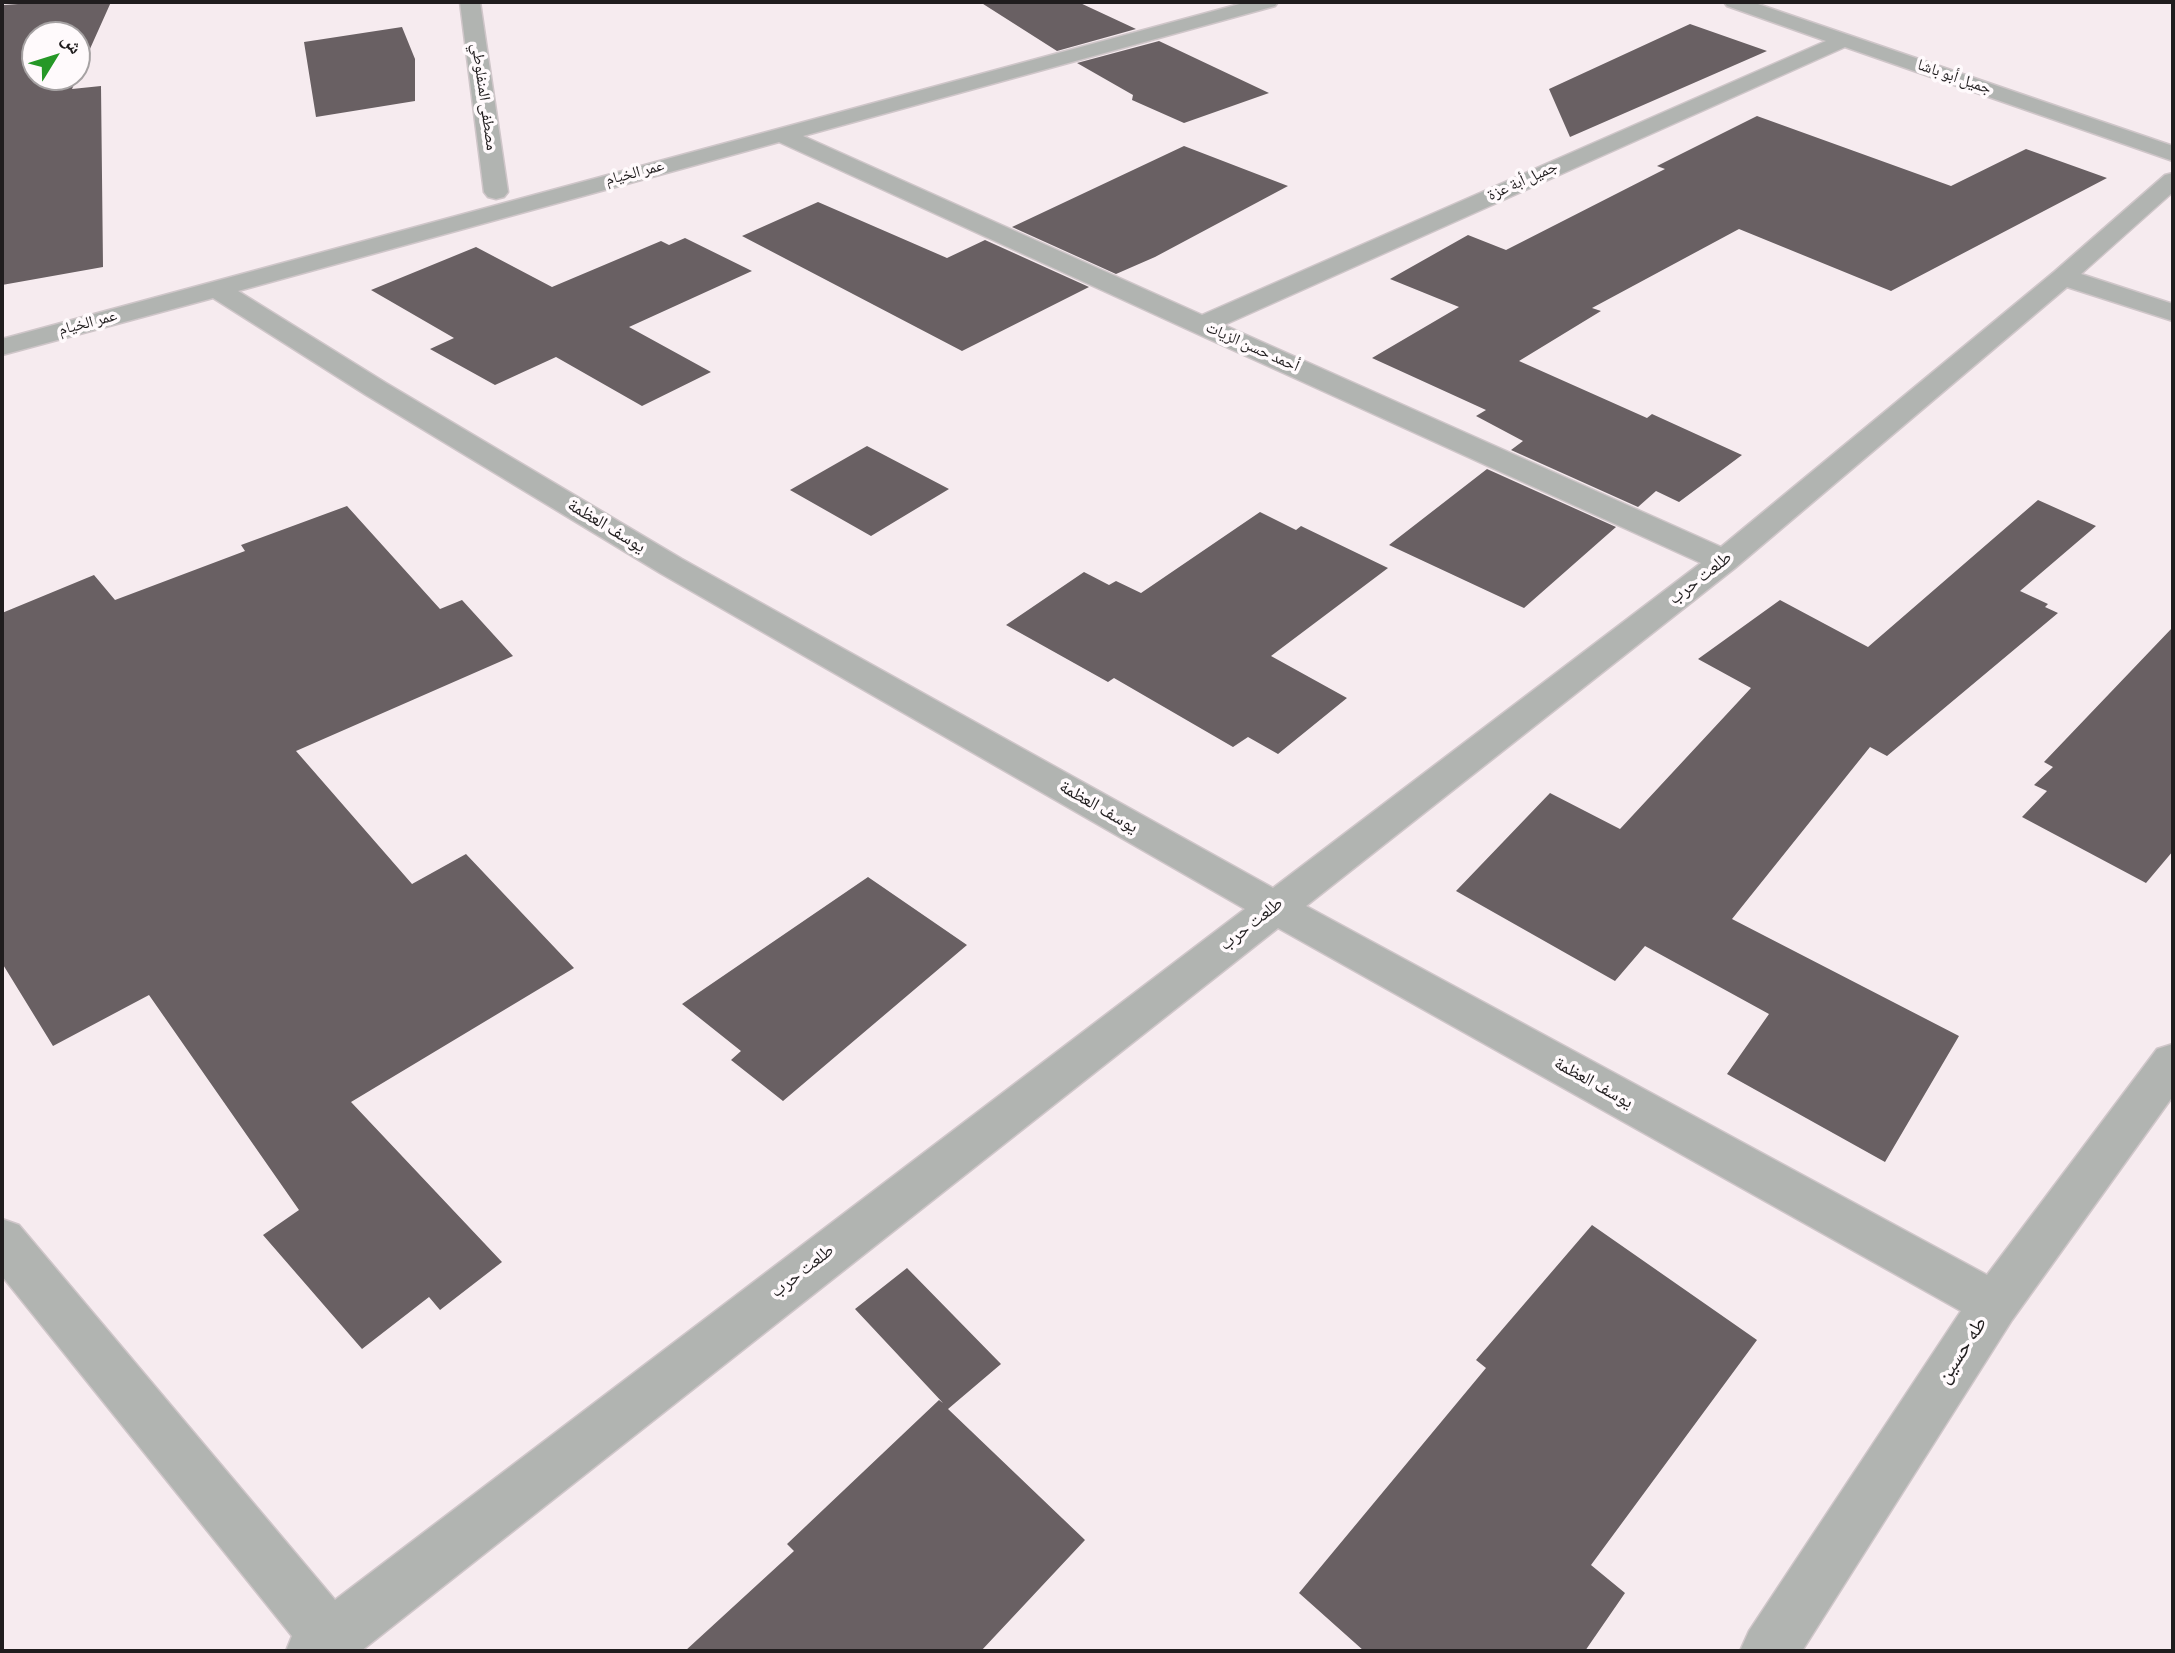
<!DOCTYPE html>
<html>
<head>
<meta charset="utf-8">
<style>
  body { margin:0 }
  #map { position:relative; width:2175px; height:1653px; overflow:hidden; background:#f6ebef; font-family:"Source Sans 3","Noto Naskh Arabic",sans-serif }
  canvas { display:block }
  .frame { position:absolute; inset:0; border:4px solid #201d1e; pointer-events:none }
  .north { position:absolute; left:21px; top:21px; width:70px; height:70px; box-sizing:border-box; background:#fffafc; border:2px solid #a6a2a3; border-radius:50%; rotate:52deg; font-size:19px; font-weight:700; line-height:28px; text-align:center; color:#201d1e }
  .north::after { content:''; display:block; margin:auto; width:24px; height:32px; background:#269827; clip-path:polygon(50% 0,100% 100%,50% 72%,0 100%) }
</style>
</head>
<body>
<div id="map">
<canvas width="2175" height="1653"></canvas>
<div class="frame"></div>
<div class="north">ش</div>
</div>
<script>
const g = document.querySelector('canvas').getContext('2d');
g.lineJoin = 'round';
function fillPath(path, color) { g.fillStyle = color; g.fill(path, 'evenodd'); }
const poly = rows => new Path2D(rows.map(r => 'M' + r).join(''));
function strokePath(path, color, width, dash) { g.strokeStyle = color; g.lineWidth = width; g.lineCap = dash ? 'butt' : 'round'; g.setLineDash(dash || []); g.stroke(path); }
function label(font, color, halo, rows, align = 'center') {
  g.font = font + ' "Source Sans 3","Noto Naskh Arabic",sans-serif'; g.lineWidth = 7; g.setLineDash([]); g.textBaseline = 'middle'; g.strokeStyle = halo; g.fillStyle = color; for (const [text, x, y, turn = 0] of rows) {
    g.save(); g.translate(x, y); g.rotate((+turn || 0) * Math.PI / 180); g.textAlign = isNaN(turn) ? turn : align; if (halo) g.strokeText(text, 0, 0); g.fillText(text, 0, 0); g.restore();
  }
}
const building = poly([
  [46,2,111,2,72,89,101,86,103,267,2,285,4,5],
  [35,35,77,35,77,77,35,77],
  [980,2,1078,2,1136,29,1057,51],
  [1690,24,1767,51,1570,137,1549,89],
  [402,27,415,59,415,101,316,117,304,42],
  [1159,41,1269,93,1184,123,1132,100,1133,95,1077,63],
  [1757,116,1951,186,2026,149,2107,178,1891,291,1739,229,1592,308,1601,311,1519,361,1647,418,1652,414,1742,455,1679,502,1656,491,1638,507,1511,450,1523,441,1476,416,1486,410,1372,358,1459,307,1390,279,1468,235,1506,250,1665,169,1657,166],
  [1184,146,1288,186,1155,257,1116,274,1012,227],
  [818,202,947,258,985,240,1089,287,962,351,742,236],
  [685,238,752,271,629,327,711,372,642,406,556,357,495,385,430,349,454,338,371,290,476,247,552,287,661,241,669,245],
  [867,446,949,489,871,536,790,490],
  [1487,469,1616,527,1524,608,1389,545],
  [2038,500,2096,526,2020,591,2048,604,2045,607,2058,613,1887,756,1870,747,1732,919,1959,1036,1885,1162,1727,1074,1769,1014,1645,946,1615,981,1456,891,1550,793,1620,829,1751,688,1698,659,1780,600,1868,647],
  [347,506,440,609,462,600,513,656,296,751,412,884,466,854,574,968,351,1102,502,1262,440,1310,429,1297,362,1349,263,1235,299,1210,149,995,53,1046,2,963,2,613,94,575,115,600,245,551,241,545],
  [1260,512,1296,530,1301,526,1388,568,1271,656,1347,698,1278,754,1248,737,1233,747,1114,678,1108,682,1006,625,1084,572,1109,585,1116,581,1141,593],
  [2173,627,2173,851,2146,883,2022,817,2047,791,2034,785,2053,767,2044,762],
  [868,877,967,945,783,1101,731,1060,741,1051,682,1004],
  [1592,1225,1757,1340,1591,1565,1625,1593,1585,1651,1364,1651,1299,1593,1486,1368,1476,1360],
  [907,1268,1001,1364,948,1409,1085,1540,981,1651,685,1651,794,1551,787,1544,939,1400,943,1403,855,1309]
]);
const minor = poly([
  [460,2,480,2,508,192,504,197,496,199,488,197,484,192,460,2],
  [1247,2,1278,2,1275,6,803,136,1202,315,1826,41,1727,6,1724,2,1752,2,2173,146,2173,161,1845,47,1224,325,1721,547,2054,272,2165,175,2173,173,2173,192,2081,274,2173,304,2173,321,2067,287,1735,568,1306,906,1987,1275,2157,1049,2173,1044,2173,1096,2012,1320,1802,1651,1740,1651,1749,1631,1961,1311,1278,928,361,1651,286,1651,292,1636,2,1276,2,1219,19,1225,335,1600,1245,909,660,573,366,395,213,298,2,355,2,339,1247,2],
  [779,142,1191,331,1701,563,1273,888,682,559,386,383,238,291,779,142]
]);
const farStreetnames = [
  ["جميل أبو باشا",1954,78,19],
  ["مصطفى المنفلوطي",483,97,82],
  ["عمر الخيام",635,174,-15],
  ["جميل أبة عزة",1523,182,-24],
  ["عمر الخيام",88,324,-15],
  ["أحمد حسن الزيات",1252,348,24]
];
const streetNames = [
  ["يوسف العظمة",606,527,31],
  ["طلعت حرب",1701,579,-38],
  ["يوسف العظمة",1098,808,30],
  ["طلعت حرب",1252,925,-38],
  ["يوسف العظمة",1593,1084,29],
  ["طلعت حرب",803,1272,-38]
];
const nearStreetnames = [
  ["طه حسين",1963,1351,-57]
];
fillPath(building, '#696063');
strokePath(minor, '#cfc6c9', 3);
fillPath(minor, '#b1b4b1');
label('16px', '#201d1e', '#fffafc', farStreetnames);
label('18px', '#201d1e', '#fffafc', streetNames);
label('21px', '#201d1e', '#fffafc', nearStreetnames);
</script>
</body>
</html>
